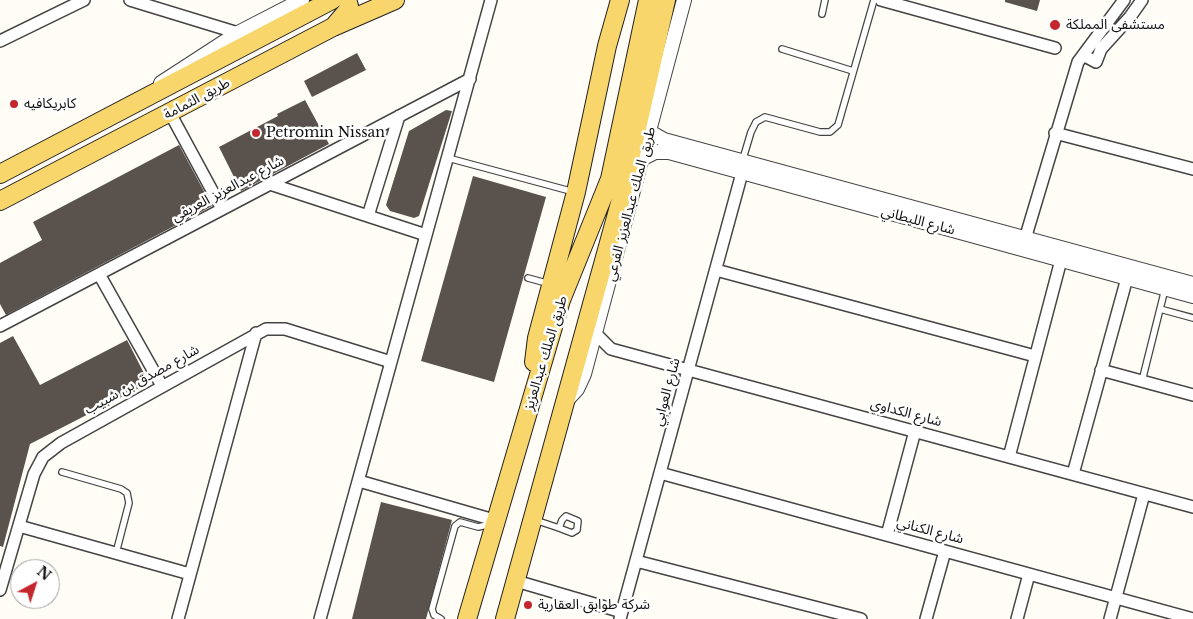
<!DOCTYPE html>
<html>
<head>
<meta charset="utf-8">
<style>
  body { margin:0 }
  #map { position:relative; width:1193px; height:619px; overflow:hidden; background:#fffdf5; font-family:"Libre Baskerville",serif }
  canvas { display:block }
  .north { position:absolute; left:10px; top:559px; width:50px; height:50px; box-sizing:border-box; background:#fff; border:1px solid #a0a0a0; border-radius:50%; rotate:40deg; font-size:14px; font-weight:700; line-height:20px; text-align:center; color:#111 }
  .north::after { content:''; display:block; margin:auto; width:18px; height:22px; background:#c4262e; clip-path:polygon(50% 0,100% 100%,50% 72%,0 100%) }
</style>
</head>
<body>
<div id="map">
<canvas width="1193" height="619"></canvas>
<div class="north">N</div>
</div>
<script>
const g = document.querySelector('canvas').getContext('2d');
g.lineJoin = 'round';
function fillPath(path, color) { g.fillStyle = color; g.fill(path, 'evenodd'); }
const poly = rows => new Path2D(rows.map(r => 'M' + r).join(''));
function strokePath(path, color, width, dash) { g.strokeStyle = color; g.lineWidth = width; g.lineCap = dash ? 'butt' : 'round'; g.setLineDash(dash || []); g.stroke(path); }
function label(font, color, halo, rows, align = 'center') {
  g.font = font + ' "Libre Baskerville","Noto Sans Arabic",serif'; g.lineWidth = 5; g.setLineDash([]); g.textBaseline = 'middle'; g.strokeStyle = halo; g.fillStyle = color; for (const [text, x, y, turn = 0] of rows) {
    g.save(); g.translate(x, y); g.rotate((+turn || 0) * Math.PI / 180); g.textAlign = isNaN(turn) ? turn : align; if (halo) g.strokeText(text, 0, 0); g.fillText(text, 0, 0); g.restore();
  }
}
const building = poly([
  [1005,0,1040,0,1037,11,1005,2],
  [357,53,366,70,312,97,304,81],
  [305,100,329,144,241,191,219,147,278,116,277,114],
  [446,110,452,111,419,216,414,218,390,211,386,205,409,131],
  [179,145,212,206,6,315,0,304,0,263,42,240,33,222],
  [473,176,546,197,494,382,421,361],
  [13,336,40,385,127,340,149,383,30,444,3,547,0,546,0,343],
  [381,502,452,520,426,619,352,619]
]);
const service = poly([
  [822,14,825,0],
  [782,49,853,71],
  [448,158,574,192],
  [742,162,751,132,756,122,765,117,820,132,830,132,838,125,874,0],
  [528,278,550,284],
  [1160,309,1193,318],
  [1142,381,1165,289],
  [62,472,121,489,127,493,129,503,116,553],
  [535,520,559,528,572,533,577,530,578,521,566,516,562,520,559,528],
  [441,619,434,615,432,609,455,526,460,522,478,527,492,524]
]);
const minor = poly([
  [130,0,238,33],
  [881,0,1055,48],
  [0,41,84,0],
  [1083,55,1096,62,1101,49,1130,17,1142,0],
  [170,113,222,209],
  [1055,133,1193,169],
  [270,184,426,235],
  [368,216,399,116],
  [1025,239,1078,62,1124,0],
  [716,270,1035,356],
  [99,274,162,386],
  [0,326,470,79],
  [596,334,611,349,1193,507],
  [1101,370,1193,395],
  [1009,457,1061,260],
  [660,473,1193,619],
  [1073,474,1127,278],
  [359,481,494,520],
  [19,526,190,574],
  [887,535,915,431],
  [636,561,861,619],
  [516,581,622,612],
  [0,590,34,474,43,457,61,443,266,329,285,329,391,362],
  [178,619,256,333],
  [320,619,491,0],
  [620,619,742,173],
  [926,619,945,551],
  [1017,619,1029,574],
  [1110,619,1144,494]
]);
const tertiary = poly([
  [161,83,238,33,302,0],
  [650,132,664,140,1193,284],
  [643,158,655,152,669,152,1193,296],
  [566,401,577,389,584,374,684,0]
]);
const primary = poly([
  [335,25,347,11,349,6,347,0],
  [0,174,332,0],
  [0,201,333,27,395,0],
  [534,362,537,338,576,192,607,46,620,0],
  [467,619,561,300,610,179,648,0],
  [505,619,620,203,666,0]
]);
const markers = [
  [1055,25,6,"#c4262e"],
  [14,104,5,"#c4262e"],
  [256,133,5,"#c4262e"],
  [528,605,5,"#c4262e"]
];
const poiNames = [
  ["مستشفى المملكة",1066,25],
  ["كابريكافيه",24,104],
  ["Petromin Nissan",266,133],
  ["شركة طوابق العقارية",538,605]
];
const streetNames = [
  ["طريق الثمامة",197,99,-28],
  ["شارع عبدالعزيز العريفي",228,189,-28],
  ["طريق الملك عبدالعزيز الفرعي",631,204,-75],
  ["شارع الليطاني",918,221,15],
  ["طريق الملك عبدالعزيز",546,353,-73],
  ["شارع مصدق بن شبيب",142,380,-29],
  ["شارع العوابي",667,392,-75],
  ["شارع الكداوي",906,413,15],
  ["شارع الكناني",930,531,15]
];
fillPath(building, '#5a524d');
strokePath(service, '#444', 8);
strokePath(minor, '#444', 14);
strokePath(tertiary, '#444', 16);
strokePath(primary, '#222', 20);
strokePath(service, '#fff', 5.5);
strokePath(minor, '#fff', 11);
strokePath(tertiary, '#fff', 14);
strokePath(primary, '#f9d66b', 18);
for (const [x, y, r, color] of markers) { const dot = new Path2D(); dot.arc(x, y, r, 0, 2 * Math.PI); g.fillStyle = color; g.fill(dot); strokePath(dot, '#fff', 2); }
label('14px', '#111', '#fff', poiNames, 'left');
label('14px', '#111', '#fff', streetNames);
</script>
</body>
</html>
